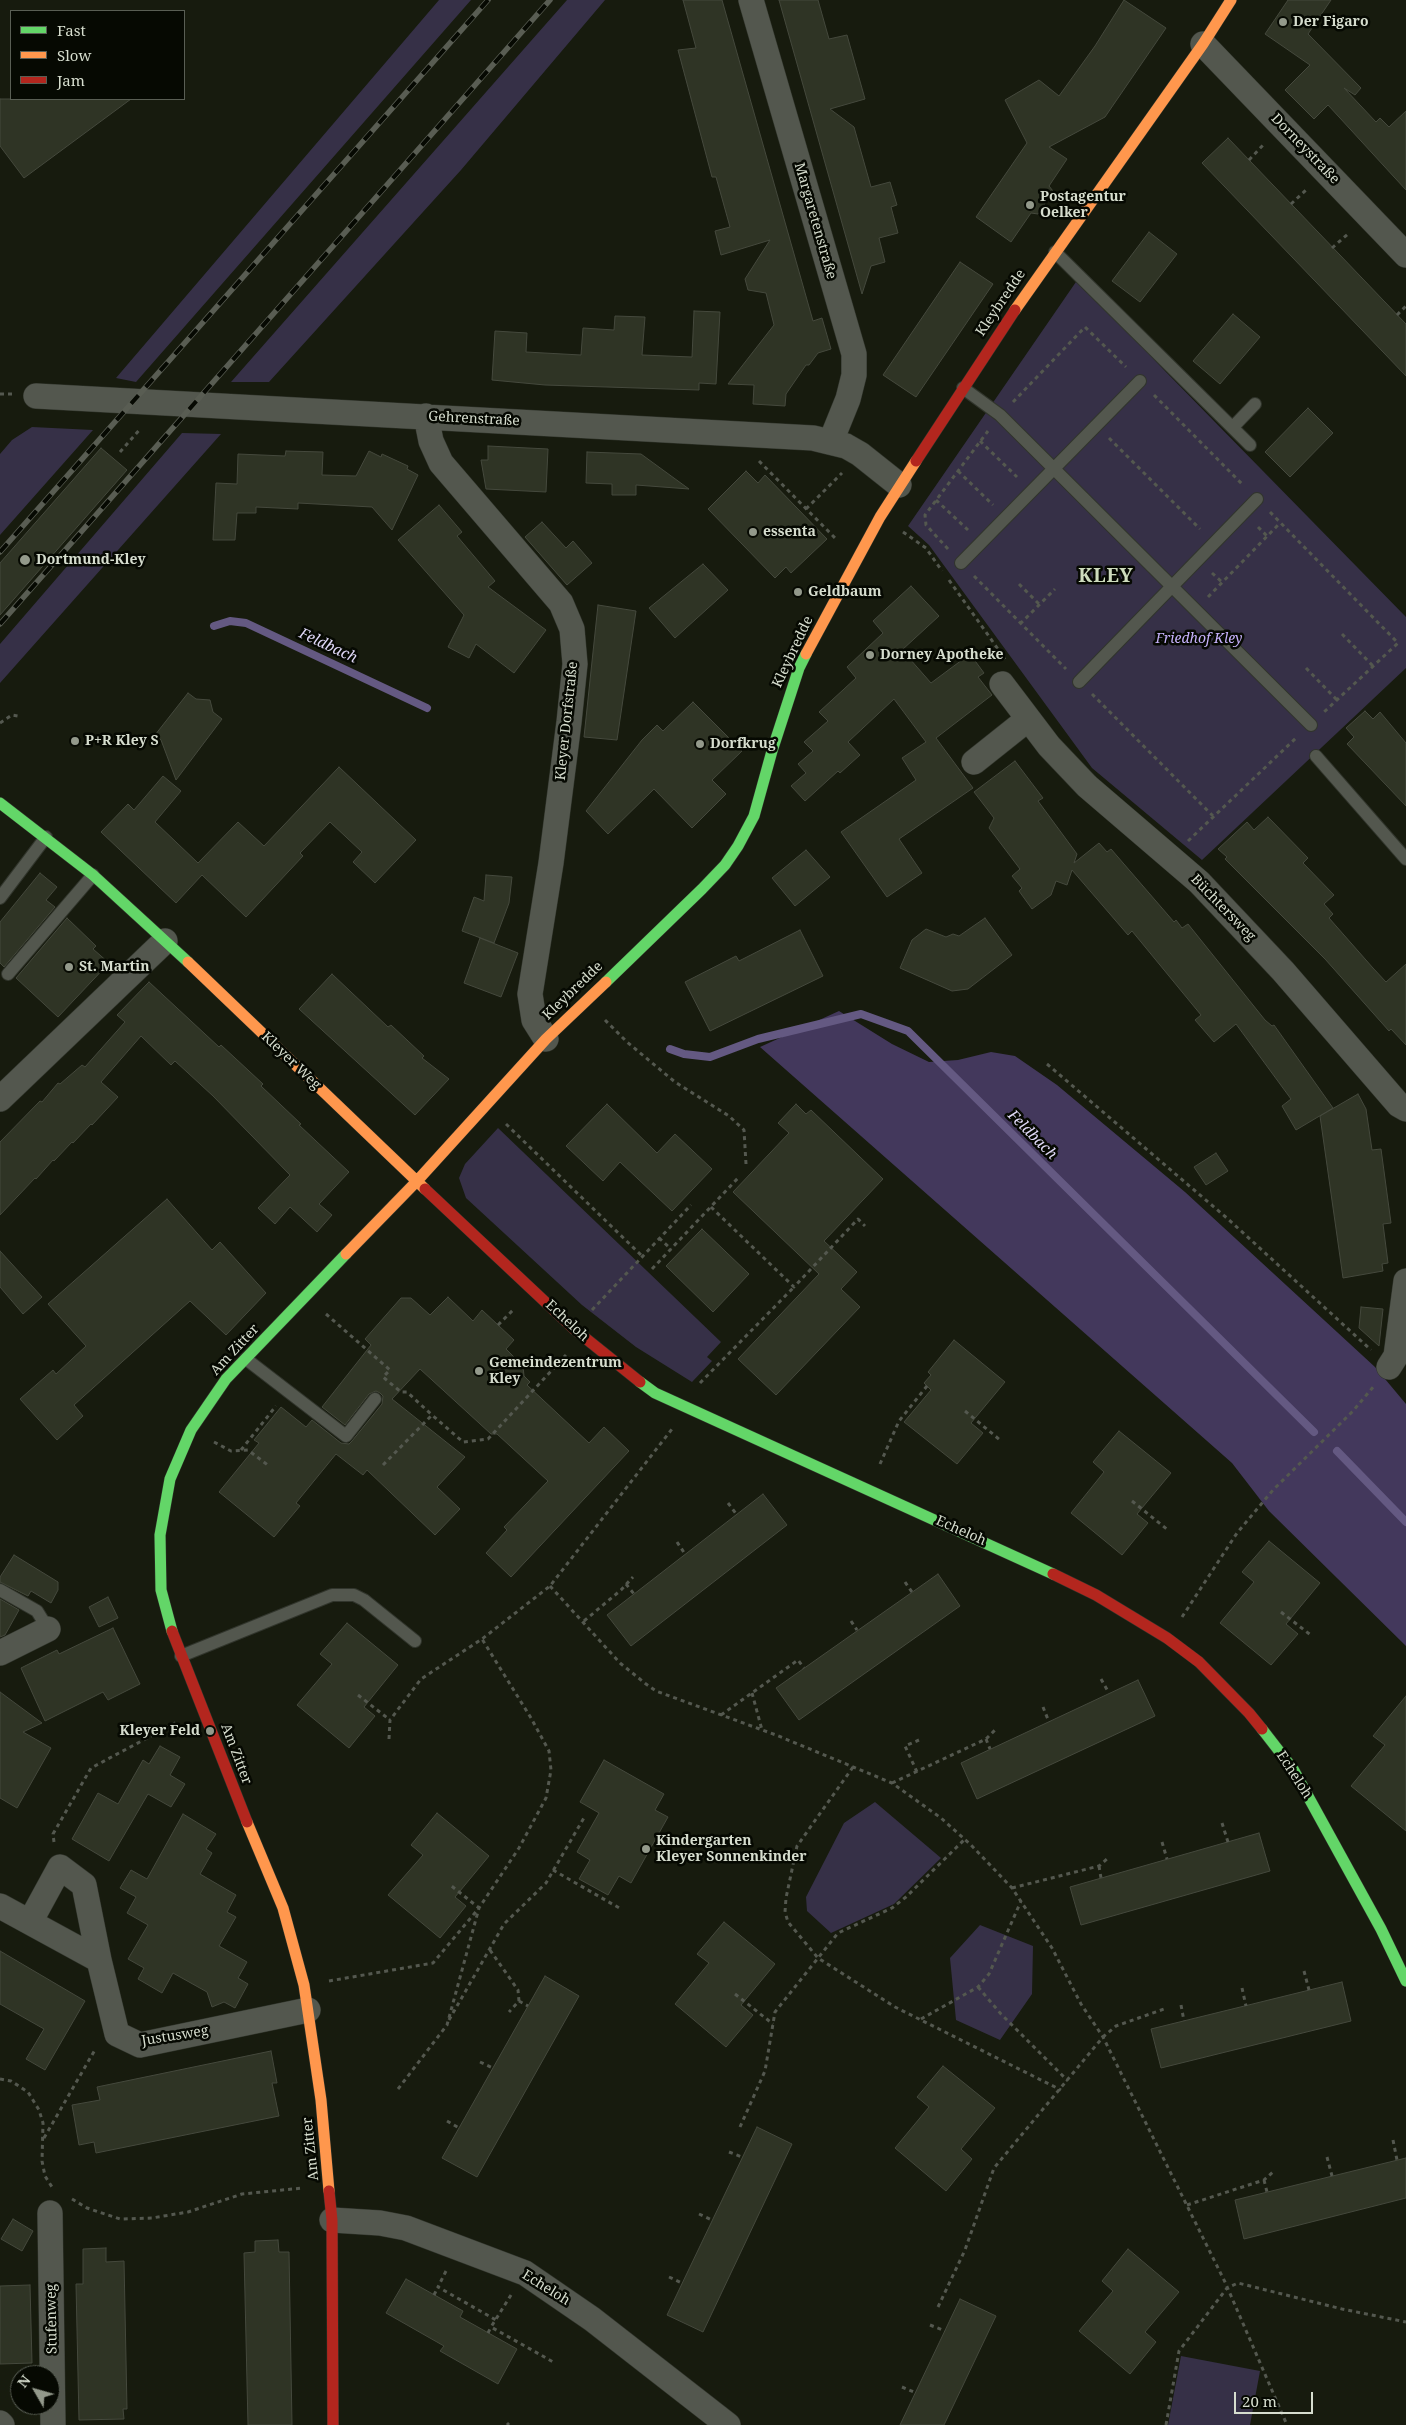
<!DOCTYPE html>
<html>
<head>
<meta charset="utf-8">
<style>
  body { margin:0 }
  #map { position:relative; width:1406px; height:2425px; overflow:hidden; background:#171b0e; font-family:"Noto Serif",serif }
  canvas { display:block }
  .legend { position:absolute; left:10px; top:10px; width:175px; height:90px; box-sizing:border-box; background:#060902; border:1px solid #595e54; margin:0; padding:6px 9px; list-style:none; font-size:15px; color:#d6ddce }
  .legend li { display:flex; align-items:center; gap:10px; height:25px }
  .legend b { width:25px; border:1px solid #595e54 }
  .north { position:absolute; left:10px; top:2365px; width:50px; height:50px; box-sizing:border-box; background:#060902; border:1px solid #595e54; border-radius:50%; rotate:308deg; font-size:14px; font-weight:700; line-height:20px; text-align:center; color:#d6ddce }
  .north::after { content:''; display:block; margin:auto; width:18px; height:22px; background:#93998b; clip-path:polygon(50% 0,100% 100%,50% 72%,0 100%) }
  .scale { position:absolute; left:1234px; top:2392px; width:79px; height:22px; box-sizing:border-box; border:2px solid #d6ddce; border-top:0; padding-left:6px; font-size:15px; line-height:18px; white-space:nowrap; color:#d6ddce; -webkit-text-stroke:4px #060902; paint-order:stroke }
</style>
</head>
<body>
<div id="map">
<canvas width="1406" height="2425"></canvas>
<ul class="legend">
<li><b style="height:6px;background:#63d668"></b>Fast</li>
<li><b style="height:6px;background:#ff974d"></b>Slow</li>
<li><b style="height:6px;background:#b3261e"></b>Jam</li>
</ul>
<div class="north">N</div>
<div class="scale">20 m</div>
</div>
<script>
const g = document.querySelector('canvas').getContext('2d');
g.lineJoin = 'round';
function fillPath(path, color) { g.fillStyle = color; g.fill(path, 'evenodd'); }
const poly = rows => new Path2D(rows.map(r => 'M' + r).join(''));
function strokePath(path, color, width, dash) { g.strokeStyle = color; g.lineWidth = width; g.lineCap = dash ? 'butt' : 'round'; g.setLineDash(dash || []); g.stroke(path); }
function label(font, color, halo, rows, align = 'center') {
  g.font = font + ' "Noto Serif",serif'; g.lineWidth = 5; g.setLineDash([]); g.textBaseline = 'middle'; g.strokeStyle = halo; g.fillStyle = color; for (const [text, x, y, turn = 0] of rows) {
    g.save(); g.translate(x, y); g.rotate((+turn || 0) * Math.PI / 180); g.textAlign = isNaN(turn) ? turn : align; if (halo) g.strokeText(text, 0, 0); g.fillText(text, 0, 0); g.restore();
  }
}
const green = poly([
  [439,0,471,0,136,382,116,378],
  [567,0,605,0,461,170,269,382,231,382],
  [1078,279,1165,371,1406,617,1406,668,1202,860,1092,768,929,545,908,526],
  [32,427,93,430,0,535,0,454,12,440],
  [182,433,221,434,0,683,0,644],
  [498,1128,721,1342,707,1357,712,1361,692,1382,636,1347,582,1305,466,1198,459,1178,465,1164],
  [875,1802,941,1858,894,1904,831,1933,807,1911,806,1897,844,1823],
  [980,1925,1033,1946,1032,1994,1000,2040,956,2020,950,1958],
  [1181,2356,1260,2371,1250,2425,1168,2425]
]);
const forest = poly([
  [839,1011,892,1044,929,1062,958,1060,991,1052,1015,1056,1057,1085,1185,1192,1375,1367,1406,1404,1406,1646,1269,1511,1232,1463,760,1047]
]);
const stream = poly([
  [214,626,230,621,246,623,427,708],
  [670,1049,684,1054,710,1057,758,1039,861,1014,908,1031,1314,1432],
  [1337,1451,1406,1522]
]);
const building = poly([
  [683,0,722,0,813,321,822,318,831,349,818,353,809,365,806,365,786,394,785,406,753,404,754,385,728,384,774,325,766,293,748,290,745,279,770,240,721,255,715,231,730,227,716,177,712,177,678,50,696,48,683,0],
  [779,0,818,0,829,39,847,35,865,99,830,109,854,127,871,187,890,182,897,205,891,207,898,233,879,238,885,262,871,266,862,294,779,0],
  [1124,0,1166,28,1105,117,1049,147,1067,159,1049,186,1053,191,1038,214,1031,213,1011,242,976,217,1027,143,1005,100,1039,80,1059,96,1095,46,1124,0],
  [1288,0,1331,0,1308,34,1361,88,1355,95,1344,88,1376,122,1380,118,1389,127,1406,111,1406,190,1328,105,1314,119,1285,90,1310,65,1265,34,1288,0],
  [0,99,131,99,24,178,0,146,0,99],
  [1228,138,1406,324,1406,376,1202,163,1228,138],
  [1149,232,1177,254,1140,302,1112,281,1149,232],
  [960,262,993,284,916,397,883,375,960,262],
  [694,311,720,312,716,384,699,383,699,390,545,385,492,380,495,331,527,333,526,352,581,355,583,328,614,330,615,316,645,317,642,355,692,357,694,311],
  [1233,314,1260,337,1220,384,1193,361,1233,314],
  [1308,408,1333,433,1290,477,1265,452,1308,408],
  [488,446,548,449,546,492,486,489,481,460,488,460,488,446],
  [101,448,127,470,0,615,0,563,101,448],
  [286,451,323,452,322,475,356,476,369,451,381,457,382,454,408,466,407,469,418,475,392,530,372,507,298,503,298,509,256,507,256,513,237,513,235,540,213,540,216,483,237,484,238,454,285,456,286,451],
  [587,452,641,454,689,489,636,485,636,495,612,495,612,484,586,483,587,452],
  [746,471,758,483,765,475,827,539,791,573,786,567,775,578,708,509,746,471],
  [439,505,462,532,457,536,495,581,488,587,546,630,514,673,476,644,469,658,448,647,464,615,398,540,439,505],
  [542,522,566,548,573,541,592,563,567,585,525,537,542,522],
  [703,564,728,590,675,638,649,608,703,564],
  [911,586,939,616,902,650,931,683,970,654,984,673,978,677,992,695,936,738,973,788,899,839,922,873,887,897,841,832,916,780,902,758,926,742,894,699,848,742,860,755,840,773,838,771,805,801,791,786,806,773,798,764,813,751,804,742,828,721,819,712,856,678,847,667,883,633,873,621,911,586],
  [598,605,636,611,617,740,584,737,598,605],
  [188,693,196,699,210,700,213,712,222,719,176,780,161,740,155,735,188,693],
  [693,702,742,751,712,780,726,794,692,828,654,789,608,834,586,811,642,740,657,725,663,731,693,702],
  [1365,711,1373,719,1380,712,1406,743,1406,806,1347,744,1354,737,1346,728,1365,711],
  [1015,761,1043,798,1038,801,1077,854,1074,863,1099,843,1107,852,1111,849,1174,922,1176,920,1182,928,1188,924,1265,1020,1272,1026,1274,1025,1333,1108,1296,1130,1282,1106,1291,1099,1236,1024,1214,1042,1195,1020,1201,1015,1132,931,1128,935,1072,870,1067,885,1056,881,1051,895,1032,909,1019,891,1022,888,1012,876,1020,869,989,828,994,818,974,792,1015,761],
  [339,767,416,840,375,883,353,862,362,852,330,822,300,853,303,856,246,917,202,875,176,903,101,832,128,804,134,810,163,776,181,791,155,822,198,863,238,822,264,846,339,767],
  [1268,817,1308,858,1303,863,1334,895,1324,904,1333,914,1329,918,1373,968,1386,982,1406,964,1406,1045,1391,1029,1389,1031,1325,959,1225,859,1227,857,1218,849,1247,822,1254,830,1268,817],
  [806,850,830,877,795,906,772,878,806,850],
  [40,873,57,887,46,900,55,907,4,967,0,963,0,922,40,873],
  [486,875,512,877,509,903,494,943,462,931,474,897,484,901,486,875],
  [67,918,96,946,93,949,109,963,58,1017,16,978,67,918],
  [985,918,1012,955,968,989,952,991,900,968,912,940,926,929,946,937,953,934,959,936,985,918],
  [800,930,823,976,710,1031,685,982,736,956,739,961,800,930],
  [480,938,518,953,501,997,464,983,480,938],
  [332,974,388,1027,391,1025,424,1056,422,1058,449,1079,415,1115,299,1009,332,974],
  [149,982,219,1047,221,1045,263,1084,261,1086,301,1124,299,1125,349,1172,319,1204,332,1215,317,1232,290,1207,275,1224,258,1208,290,1175,213,1096,175,1061,171,1065,141,1036,101,1082,118,1097,92,1125,91,1124,73,1143,72,1142,54,1161,53,1160,36,1179,35,1178,0,1215,0,1142,40,1101,42,1102,58,1083,60,1084,82,1065,85,1067,125,1022,117,1015,149,982],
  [1358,1094,1366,1109,1372,1150,1381,1149,1391,1223,1383,1224,1388,1263,1382,1264,1383,1271,1343,1278,1320,1116,1358,1094],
  [607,1104,657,1153,675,1134,712,1169,672,1211,620,1162,603,1181,566,1146,607,1104],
  [796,1104,806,1114,811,1110,883,1179,824,1241,857,1272,841,1289,860,1307,776,1395,738,1359,819,1274,733,1192,789,1133,778,1123,796,1104],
  [1216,1153,1228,1171,1206,1185,1194,1167,1216,1153],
  [167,1199,212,1250,220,1242,266,1293,226,1335,190,1301,74,1405,83,1416,57,1440,20,1399,53,1370,56,1374,86,1346,48,1304,167,1199],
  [702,1229,749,1274,713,1312,666,1266,702,1229],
  [0,1251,42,1297,23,1314,0,1287,0,1251],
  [448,1297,473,1321,482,1310,514,1340,506,1349,523,1366,524,1376,530,1382,527,1385,589,1443,604,1427,629,1451,511,1577,486,1553,507,1530,504,1527,548,1481,497,1434,491,1434,420,1369,392,1399,465,1457,437,1487,460,1509,435,1535,367,1470,363,1475,336,1454,296,1503,300,1506,274,1537,219,1492,259,1443,254,1440,281,1407,306,1427,312,1420,341,1443,349,1444,352,1441,382,1404,383,1396,380,1393,376,1391,369,1394,345,1425,322,1407,371,1345,365,1339,401,1298,411,1298,430,1315,448,1297],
  [1361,1307,1383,1309,1379,1346,1359,1328,1361,1307],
  [954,1340,1005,1382,971,1423,983,1433,957,1464,904,1422,931,1390,924,1383,931,1375,928,1372,954,1340],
  [1119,1431,1171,1473,1137,1514,1148,1523,1122,1555,1071,1513,1104,1472,1093,1462,1119,1431],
  [763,1494,787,1525,631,1646,607,1615,763,1494],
  [1269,1541,1320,1583,1286,1624,1298,1634,1271,1665,1220,1623,1254,1582,1242,1572,1269,1541],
  [14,1555,58,1582,58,1590,51,1603,31,1591,28,1596,0,1582,0,1577,14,1555],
  [938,1574,960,1606,799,1720,776,1688,938,1574],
  [108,1597,118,1618,99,1627,89,1607,108,1597],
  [0,1599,19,1610,5,1635,0,1637,0,1599],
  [347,1623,398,1665,364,1707,375,1716,349,1748,297,1705,332,1664,320,1654,347,1623],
  [113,1628,140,1684,108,1700,103,1692,45,1721,21,1668,57,1650,59,1654,113,1628],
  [1138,1680,1155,1716,977,1799,961,1763,1138,1680],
  [0,1692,42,1723,23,1732,51,1748,17,1808,0,1798,0,1692],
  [1406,1696,1406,1831,1351,1786,1385,1745,1373,1736,1406,1696],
  [160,1746,180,1757,170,1775,185,1784,171,1807,148,1794,109,1861,72,1839,98,1793,118,1804,143,1760,149,1764,160,1746],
  [604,1760,664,1794,655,1810,668,1817,631,1883,619,1876,608,1895,579,1879,590,1860,577,1852,599,1813,580,1802,604,1760],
  [437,1813,489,1856,455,1897,466,1906,440,1938,388,1895,423,1855,411,1845,437,1813],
  [183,1814,216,1834,206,1849,212,1853,200,1874,236,1895,227,1912,236,1917,219,1946,247,1962,238,1978,248,1984,235,2008,224,2002,212,2007,207,1992,173,1973,162,1993,138,1979,144,1968,128,1959,148,1925,127,1913,136,1897,120,1888,131,1870,147,1879,183,1814],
  [1259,1833,1270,1871,1081,1925,1070,1887,1259,1833],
  [724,1922,775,1964,741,2005,753,2015,726,2047,675,2004,709,1963,697,1954,724,1922],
  [0,1951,85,2001,45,2070,26,2059,44,2029,0,2004,0,1951],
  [545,1976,579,1996,477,2177,442,2158,545,1976],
  [1342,1982,1351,2021,1161,2068,1151,2029,1342,1982],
  [271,2051,277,2083,272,2083,279,2116,96,2153,94,2142,79,2145,72,2105,100,2100,97,2087,271,2051],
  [943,2066,995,2108,961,2149,972,2159,946,2191,895,2148,929,2107,917,2097,943,2066],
  [757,2127,792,2144,703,2332,667,2315,757,2127],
  [1406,2158,1406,2198,1244,2239,1235,2200,1406,2158],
  [13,2219,33,2231,22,2251,1,2239,13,2219],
  [278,2240,279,2252,289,2252,292,2425,248,2425,244,2253,255,2252,255,2241,278,2240],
  [106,2248,106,2262,124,2261,127,2409,123,2409,124,2419,79,2420,76,2284,83,2284,83,2249,106,2248],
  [1128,2249,1179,2292,1145,2332,1156,2342,1130,2374,1079,2331,1113,2291,1102,2281,1128,2249],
  [406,2279,463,2311,460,2317,517,2349,498,2384,440,2351,444,2346,386,2313,406,2279],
  [30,2285,32,2363,0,2364,0,2286,30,2285],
  [960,2299,996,2316,944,2425,900,2425,960,2299]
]);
const path = poly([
  [1249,160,1264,144],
  [1291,204,1307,189],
  [1332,248,1349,233],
  [1397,315,1406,306],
  [0,394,12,394],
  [1154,395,1244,486],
  [1013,402,1085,327,1126,367],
  [1109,438,1200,529],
  [980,441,1017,477],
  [120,452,141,428],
  [759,461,837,540],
  [958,471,993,505],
  [936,500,968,530],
  [806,509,842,473],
  [1270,512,1398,643,1324,712],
  [1258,527,1267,536],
  [903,532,926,548,942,571],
  [948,549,926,525,925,515,988,431],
  [1212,573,1222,582],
  [974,576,1066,669],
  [949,580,1005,659],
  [1019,584,1040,605],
  [1208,597,1280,523],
  [1020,624,1055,589],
  [1342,634,1373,666],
  [1306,668,1337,700],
  [1092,694,1213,816],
  [0,723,12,715,18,716],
  [1188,841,1296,738],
  [605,1020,627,1042,675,1082,729,1116,744,1130,746,1164],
  [1047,1064,1228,1219,1371,1350],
  [506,1124,642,1256],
  [711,1207,794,1287,858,1219,865,1226],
  [659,1238,671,1249],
  [652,1269,739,1177],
  [592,1310,691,1205],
  [326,1314,390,1370,383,1377,401,1392,407,1392,432,1415],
  [498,1325,513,1310],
  [700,1383,794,1287],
  [965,1411,1000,1440],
  [214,1442,231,1451,248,1450,269,1466],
  [241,1450,276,1406],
  [880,1464,899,1421,927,1386],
  [383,1465,432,1415,463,1442,488,1439,566,1355],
  [1132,1501,1168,1530],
  [728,1503,737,1515],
  [677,1542,685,1554],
  [905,1582,912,1592],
  [626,1584,634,1594],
  [550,1586,620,1663,646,1684,656,1691,776,1735,892,1783,941,1818,971,1845,1012,1888,1052,1948,1081,2004,1103,2037,1225,2282,1287,2425],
  [1281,1612,1312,1636],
  [1182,1617,1237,1533,1273,1490,1353,1411,1374,1386],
  [584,1621,621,1590,633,1577],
  [851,1621,857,1630],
  [1101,1679,1109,1693],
  [752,1693,762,1730],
  [358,1695,390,1720],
  [1043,1707,1049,1722],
  [721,1715,798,1660,804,1668],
  [389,1739,390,1720,421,1679,482,1639,550,1586,672,1429],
  [986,1739,990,1749],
  [853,1767,797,1846,786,1898,785,1912,788,1922,818,1958,895,2007,1061,2090],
  [917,1772,905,1746,919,1740],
  [892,1783,986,1739,995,1730],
  [1222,1823,1228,1842],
  [54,1842,53,1834,91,1768,179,1721],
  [1162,1842,1167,1859],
  [1099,1866,1101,1878],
  [553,1870,621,1909],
  [1012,1888,1099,1866,1107,1859],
  [490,1950,518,1990,519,2001,509,2012],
  [1304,1971,1309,1990],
  [329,1981,433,1963,479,1908,449,1884],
  [978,1987,1001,2014,1068,2081],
  [1242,1988,1246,2006],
  [735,1994,773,2024],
  [519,2001,528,2006],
  [1181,2005,1184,2021],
  [921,2019,978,1987,989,1974,1021,1901],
  [449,2020,504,1924,546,1883,585,1816],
  [480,2062,493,2068],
  [0,2079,11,2081,28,2092,39,2110,43,2123,42,2161,45,2176,52,2187],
  [398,2089,447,2025,479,1908,519,1848,546,1798,551,1770,549,1751,531,1718,482,1639],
  [447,2121,459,2128],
  [740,2127,765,2071,775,2012,838,1933,892,1908,906,1897,965,1839],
  [44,2138,96,2048],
  [1393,2140,1397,2160],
  [729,2152,742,2157],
  [1327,2157,1332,2176],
  [1264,2180,1267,2192],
  [72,2199,87,2208,120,2219,152,2218,188,2212,242,2194,303,2188],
  [1187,2205,1264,2180,1274,2171],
  [699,2214,712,2220],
  [446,2271,438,2287,496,2320],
  [669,2277,682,2283],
  [434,2295,438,2287],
  [511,2295,491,2327,555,2363],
  [938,2307,965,2250,994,2168,1103,2037,1116,2026,1167,2008],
  [930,2325,945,2331],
  [488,2333,491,2327],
  [902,2387,916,2393],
  [507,2423,509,2425],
  [1166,2425,1179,2351,1227,2288,1238,2283,1342,2309,1406,2322]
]);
const lane = poly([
  [1055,252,1250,445],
  [963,388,1000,415,1311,725],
  [1233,427,1255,404],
  [961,563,1140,381],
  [1079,682,1257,499],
  [1316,756,1406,859],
  [0,898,46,837],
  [8,974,93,875],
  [246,1359,346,1436,375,1399],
  [0,1590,37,1611,48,1629],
  [181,1656,332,1595,354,1595,364,1600,415,1641]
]);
const street = poly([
  [751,0,854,354,854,375,848,399,831,441],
  [1203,44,1406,255],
  [36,396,813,438,846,446,860,454,899,485],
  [426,416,431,441,441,463,561,603,572,629,575,664,569,722,551,863,530,994,534,1020,546,1039],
  [1002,684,1049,746,1087,786,1199,882,1283,971,1399,1105,1406,1109],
  [974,762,1028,719],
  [0,1099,165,941],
  [1389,1367,1396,1356,1406,1281],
  [0,1653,48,1629],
  [0,1906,99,1960,117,2034,140,2045,308,2010],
  [30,1922,60,1867,84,1885,99,1960],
  [50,2213,53,2425],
  [332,2220,380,2223,406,2228,525,2273,592,2319,728,2425],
  [0,2423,2,2425]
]);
const fast = poly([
  [0,803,93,875,188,962],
  [606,982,702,889,725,865,738,846,754,816,772,751,799,668,806,654],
  [640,1382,655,1393,1053,1574],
  [172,1631,161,1590,160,1535,170,1479,191,1430,226,1379,346,1254],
  [1262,1729,1293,1769,1381,1929,1406,1981]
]);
const slow = poly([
  [1015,310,1203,44,1231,0],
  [806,654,880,517,916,461],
  [188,962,425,1189],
  [346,1254,417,1181,546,1039,606,982],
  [247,1822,283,1908,304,1985,321,2100,329,2191]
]);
const jam = poly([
  [916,461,1015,310],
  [425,1189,574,1329,640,1382],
  [1053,1574,1096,1595,1167,1638,1199,1662,1249,1713,1262,1729],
  [172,1631,247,1822],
  [329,2191,332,2220,333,2425]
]);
const rail = poly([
  [0,552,488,0],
  [0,624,550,0]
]);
const markers = [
  [1283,22,5,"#93998b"],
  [1030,205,5,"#93998b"],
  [753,532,5,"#93998b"],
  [25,560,6,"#93998b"],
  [798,592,5,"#93998b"],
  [870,655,5,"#93998b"],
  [75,741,5,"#93998b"],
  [700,744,5,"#93998b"],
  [69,967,5,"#93998b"],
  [479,1371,5,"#93998b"],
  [210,1731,5,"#93998b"],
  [646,1849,5,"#93998b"]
];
const poiNames = [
  ["Der Figaro",1293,22],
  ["Postagentur",1040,197],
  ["Oelker",1040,213],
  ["essenta",763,532],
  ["Dortmund-Kley",36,560],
  ["Geldbaum",808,592],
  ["Dorney Apotheke",880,655],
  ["P+R Kley S",85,741],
  ["Dorfkrug",710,744],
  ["St. Martin",79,967],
  ["Gemeindezentrum",489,1363],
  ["Kley",489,1379],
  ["Kleyer Feld",200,1731,"right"],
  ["Kindergarten",656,1841],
  ["Kleyer Sonnenkinder",656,1857]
];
const streetNames = [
  ["Dorneystraße",1305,149,46],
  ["Margaretenstraße",815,221,74],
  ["Kleybredde",1001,303,-56],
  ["Gehrenstraße",474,419,3],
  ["Kleybredde",793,652,-65],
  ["Kleyer Dorfstraße",567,721,-84],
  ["Büchtersweg",1223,908,46],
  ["Kleybredde",573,991,-44],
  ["Kleyer Weg",291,1061,44],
  ["Echeloh",567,1321,43],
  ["Am Zitter",235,1350,-47],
  ["Echeloh",961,1531,24],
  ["Am Zitter",236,1754,69],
  ["Echeloh",1294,1775,57],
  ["Justusweg",175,2036,-9],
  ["Am Zitter",311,2149,-96],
  ["Echeloh",546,2288,32],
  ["Stufenweg",52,2319,-91]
];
const parkNames = [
  ["Friedhof Kley",1199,639]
];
const waterNames = [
  ["Feldbach",328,646,25],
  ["Feldbach",1032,1135,45]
];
const districtNames = [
  ["KLEY",1106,577]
];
fillPath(green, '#363047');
fillPath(forest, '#43385c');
strokePath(stream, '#645982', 8);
fillPath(building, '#2f3425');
strokePath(building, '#45493d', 1);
strokePath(lane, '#31352c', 14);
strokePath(street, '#31352c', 26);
strokePath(fast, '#31352c', 12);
strokePath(slow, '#31352c', 12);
strokePath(jam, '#31352c', 12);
strokePath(path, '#54584f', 3, [4, 4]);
strokePath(lane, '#53574e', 12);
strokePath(street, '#53574e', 25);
strokePath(fast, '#63d668', 11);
strokePath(slow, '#ff974d', 11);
strokePath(jam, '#b3261e', 11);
strokePath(rail, '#595d53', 5.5);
strokePath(rail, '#060902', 4, [11]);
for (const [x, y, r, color] of markers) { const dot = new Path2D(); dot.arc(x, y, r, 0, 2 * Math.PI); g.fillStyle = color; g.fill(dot); strokePath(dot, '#060902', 2); }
label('bold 14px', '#d6ddce', '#060902', poiNames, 'left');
label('14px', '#d6ddce', '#060902', streetNames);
label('italic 14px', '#c6b1fb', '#060902', parkNames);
label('italic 15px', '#dfd8f6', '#060902', waterNames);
g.letterSpacing = '1px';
label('bold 19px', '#cedcbd', '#060902', districtNames);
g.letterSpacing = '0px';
</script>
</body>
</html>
